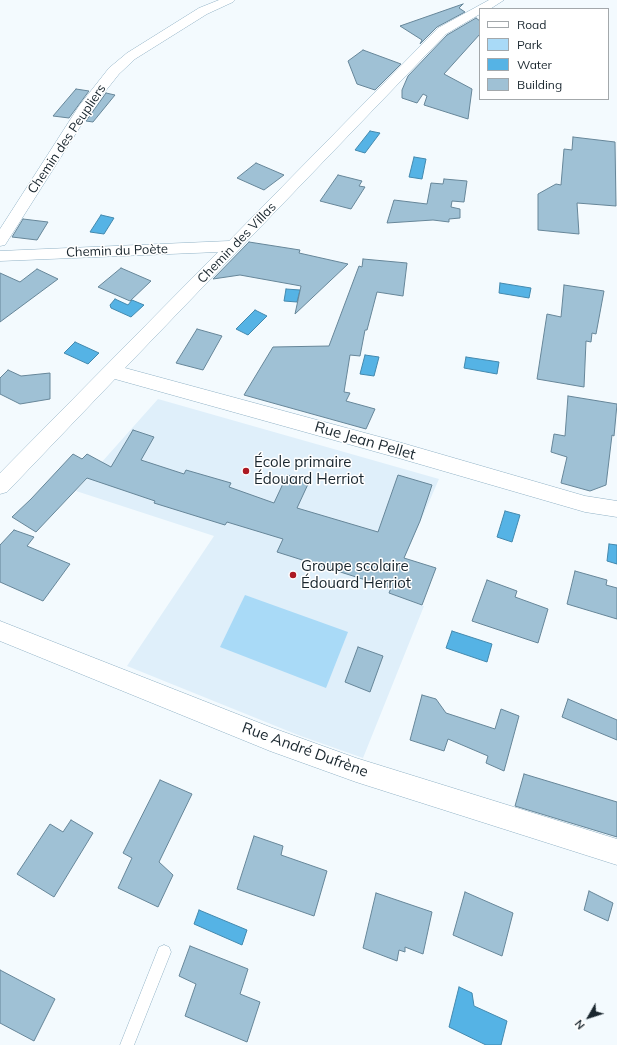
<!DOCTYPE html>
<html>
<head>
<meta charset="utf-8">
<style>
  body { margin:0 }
  #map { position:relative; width:617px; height:1045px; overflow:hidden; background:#f3fafe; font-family:Mulish,sans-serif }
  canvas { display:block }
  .legend { position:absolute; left:479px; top:8px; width:130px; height:92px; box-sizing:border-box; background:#fff; border:1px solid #a3a8ab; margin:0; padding:5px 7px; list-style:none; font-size:12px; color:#19262e }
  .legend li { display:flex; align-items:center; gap:8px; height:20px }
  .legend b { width:20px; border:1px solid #a3a8ab }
  .north { position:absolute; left:569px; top:997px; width:40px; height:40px; -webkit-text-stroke:3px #fff; paint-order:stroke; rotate:231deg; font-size:11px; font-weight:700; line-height:16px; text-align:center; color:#19262e }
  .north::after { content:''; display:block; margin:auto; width:14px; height:18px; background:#19262e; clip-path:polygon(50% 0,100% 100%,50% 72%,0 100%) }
</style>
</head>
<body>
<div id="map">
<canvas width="617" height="1045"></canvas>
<ul class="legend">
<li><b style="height:5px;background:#fff"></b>Road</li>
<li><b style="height:11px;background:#a9daf7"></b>Park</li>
<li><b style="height:11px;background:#55b3e5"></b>Water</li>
<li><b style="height:11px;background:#9fc1d5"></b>Building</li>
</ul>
<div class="north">N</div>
</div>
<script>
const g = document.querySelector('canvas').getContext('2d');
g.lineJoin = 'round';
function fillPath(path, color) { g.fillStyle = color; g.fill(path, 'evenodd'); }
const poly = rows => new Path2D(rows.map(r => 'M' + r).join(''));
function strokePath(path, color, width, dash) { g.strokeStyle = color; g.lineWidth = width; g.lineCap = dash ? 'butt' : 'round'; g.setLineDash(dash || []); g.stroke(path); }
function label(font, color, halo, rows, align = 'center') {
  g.font = font + ' Mulish,sans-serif'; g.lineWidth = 3; g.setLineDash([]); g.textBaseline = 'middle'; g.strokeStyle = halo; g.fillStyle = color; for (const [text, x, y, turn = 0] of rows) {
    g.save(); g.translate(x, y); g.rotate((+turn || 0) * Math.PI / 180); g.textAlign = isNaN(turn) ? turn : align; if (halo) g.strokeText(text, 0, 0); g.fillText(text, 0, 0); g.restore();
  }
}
const built = poly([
  [158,399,439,479,389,593,424,606,363,758,298,735,127,666,214,536,76,491]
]);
const green = poly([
  [245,595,348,632,326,688,220,647]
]);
const water = poly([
  [370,131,380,133,365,153,355,150,370,131],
  [414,157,426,159,422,179,409,177,414,157],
  [101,215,114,218,104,234,90,232,101,215],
  [500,283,531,288,529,298,499,293,500,283],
  [286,289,300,290,297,302,284,301,286,289],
  [115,299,128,305,132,300,144,305,131,317,111,308,110,305,115,299],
  [255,310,267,316,248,335,236,329,255,310],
  [75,342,99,353,88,364,64,353,75,342],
  [365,355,379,357,374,376,360,374,365,355],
  [466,357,499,362,497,374,464,368,466,357],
  [505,511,520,515,512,542,497,537,505,511],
  [609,544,617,545,617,564,607,561,609,544],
  [452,631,492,644,487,662,446,648,452,631],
  [199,910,247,930,242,945,194,924,199,910],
  [459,987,472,993,474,1006,507,1021,501,1045,486,1045,449,1027,459,987]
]);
const building = poly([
  [463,4,459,8,465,12,437,27,420,44,422,40,400,26,463,4],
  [476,18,480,21,480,34,444,74,472,89,468,119,424,105,427,96,423,94,417,103,402,98,402,90,408,76,447,35,476,18],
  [363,50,401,64,375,90,357,84,348,61,363,50],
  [76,89,89,91,69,118,53,116,76,89],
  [106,93,115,95,93,122,86,121,106,93],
  [573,137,615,142,616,206,577,203,579,234,538,230,538,194,556,184,561,185,564,149,572,150,573,137],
  [256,163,284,175,264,190,237,178,256,163],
  [338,175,362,181,359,186,365,187,351,209,320,201,338,175],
  [444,179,467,181,464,202,452,201,451,207,460,209,460,218,449,219,449,222,433,220,387,223,394,200,427,204,431,183,443,184,444,179],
  [23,219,48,222,37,240,12,237,23,219],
  [249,242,300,250,299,253,348,264,295,314,301,286,240,275,213,279,249,242],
  [363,259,407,263,403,296,377,292,367,330,365,330,360,356,350,355,344,392,350,393,346,401,375,409,366,429,244,395,273,347,329,346,359,266,362,267,363,259],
  [121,268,151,281,130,301,98,287,121,268],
  [37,269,58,279,0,322,0,273,20,282,37,269],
  [564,285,604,291,596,334,592,333,591,342,586,341,584,387,537,379,547,314,561,317,564,285],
  [197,329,222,336,203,370,176,363,197,329],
  [8,370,21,376,50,373,50,399,20,404,0,394,0,378,8,370],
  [568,396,617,404,614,436,612,435,606,485,590,491,561,483,567,457,551,452,554,434,565,436,568,396],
  [133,430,154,437,141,460,184,474,186,470,231,483,229,487,274,503,287,475,298,478,309,482,297,508,378,532,398,475,432,485,420,521,404,558,436,568,422,605,389,593,391,588,277,552,283,539,227,522,225,525,154,503,155,501,87,478,36,532,12,517,31,499,73,454,82,459,87,454,111,467,133,430],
  [14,530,34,537,27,546,70,564,43,601,0,582,0,545,14,530],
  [575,571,607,580,606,585,617,588,617,619,567,604,575,571],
  [487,580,517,591,515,597,548,609,538,643,472,621,487,580],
  [358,647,383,656,370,692,345,682,358,647],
  [422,695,436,699,446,713,495,729,501,709,519,716,504,771,486,763,488,756,448,739,444,751,410,740,422,695],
  [568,699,617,720,617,740,562,717,568,699],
  [524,774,617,802,617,837,515,806,524,774],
  [160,780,192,794,159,862,173,875,158,907,118,888,132,858,123,853,160,780],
  [71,820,93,833,54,897,17,874,50,824,63,832,71,820],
  [254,836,283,846,281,855,327,871,314,916,237,889,254,836],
  [589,891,613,903,608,921,584,910,589,891],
  [465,892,513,913,502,956,453,935,465,892],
  [376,893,432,912,423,954,405,947,405,952,399,950,397,961,363,948,376,893],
  [190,946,248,969,240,994,260,1002,247,1042,185,1016,196,984,179,976,190,946],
  [0,970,55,999,34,1041,0,1023,0,970]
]);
const service = poly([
  [164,945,169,947,171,952,134,1045,120,1045,159,947,164,945]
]);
const minor = poly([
  [219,0,235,0,233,2,207,14,135,59,119,74,92,108,5,245,0,246,0,229,79,106,109,68,127,53,199,8,219,0],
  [489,0,504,0,490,9,480,9,480,14,446,34,125,368,402,443,585,496,617,501,617,517,585,512,402,459,115,379,7,492,0,494,0,473,218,252,0,261,0,251,229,241,438,28,489,0],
  [0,621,270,727,356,758,617,839,617,865,356,782,270,751,0,641,0,621]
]);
const markers = [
  [246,471,4,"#ac1922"],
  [293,575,4,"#ac1922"]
];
const farStreetnames = [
  ["Chemin des Peupliers",67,139,-56],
  ["Chemin des Villas",237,243,-46],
  ["Chemin du Poète",117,251,-2]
];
const streetNames = [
  ["Rue Jean Pellet",365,441,16],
  ["Rue André Dufrène",305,750,20]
];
const poiNames = [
  ["École primaire",254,462],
  ["Édouard Herriot",254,479],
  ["Groupe scolaire",301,566],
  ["Édouard Herriot",301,583]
];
fillPath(built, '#dfeffa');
fillPath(green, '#a9daf7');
fillPath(water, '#55b3e5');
strokePath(water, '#4389ae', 1);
fillPath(building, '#9fc1d5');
strokePath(building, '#668699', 1);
strokePath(service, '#91b2c6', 1);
strokePath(minor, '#91b2c6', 1);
fillPath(service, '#fff');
fillPath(minor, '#fff');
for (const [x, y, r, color] of markers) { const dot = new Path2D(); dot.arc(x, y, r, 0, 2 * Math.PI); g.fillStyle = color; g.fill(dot); strokePath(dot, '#fff', 1.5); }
label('13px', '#19262e', '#fff', farStreetnames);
label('15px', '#19262e', '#fff', streetNames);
label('15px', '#19262e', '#fff', poiNames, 'left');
</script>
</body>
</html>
